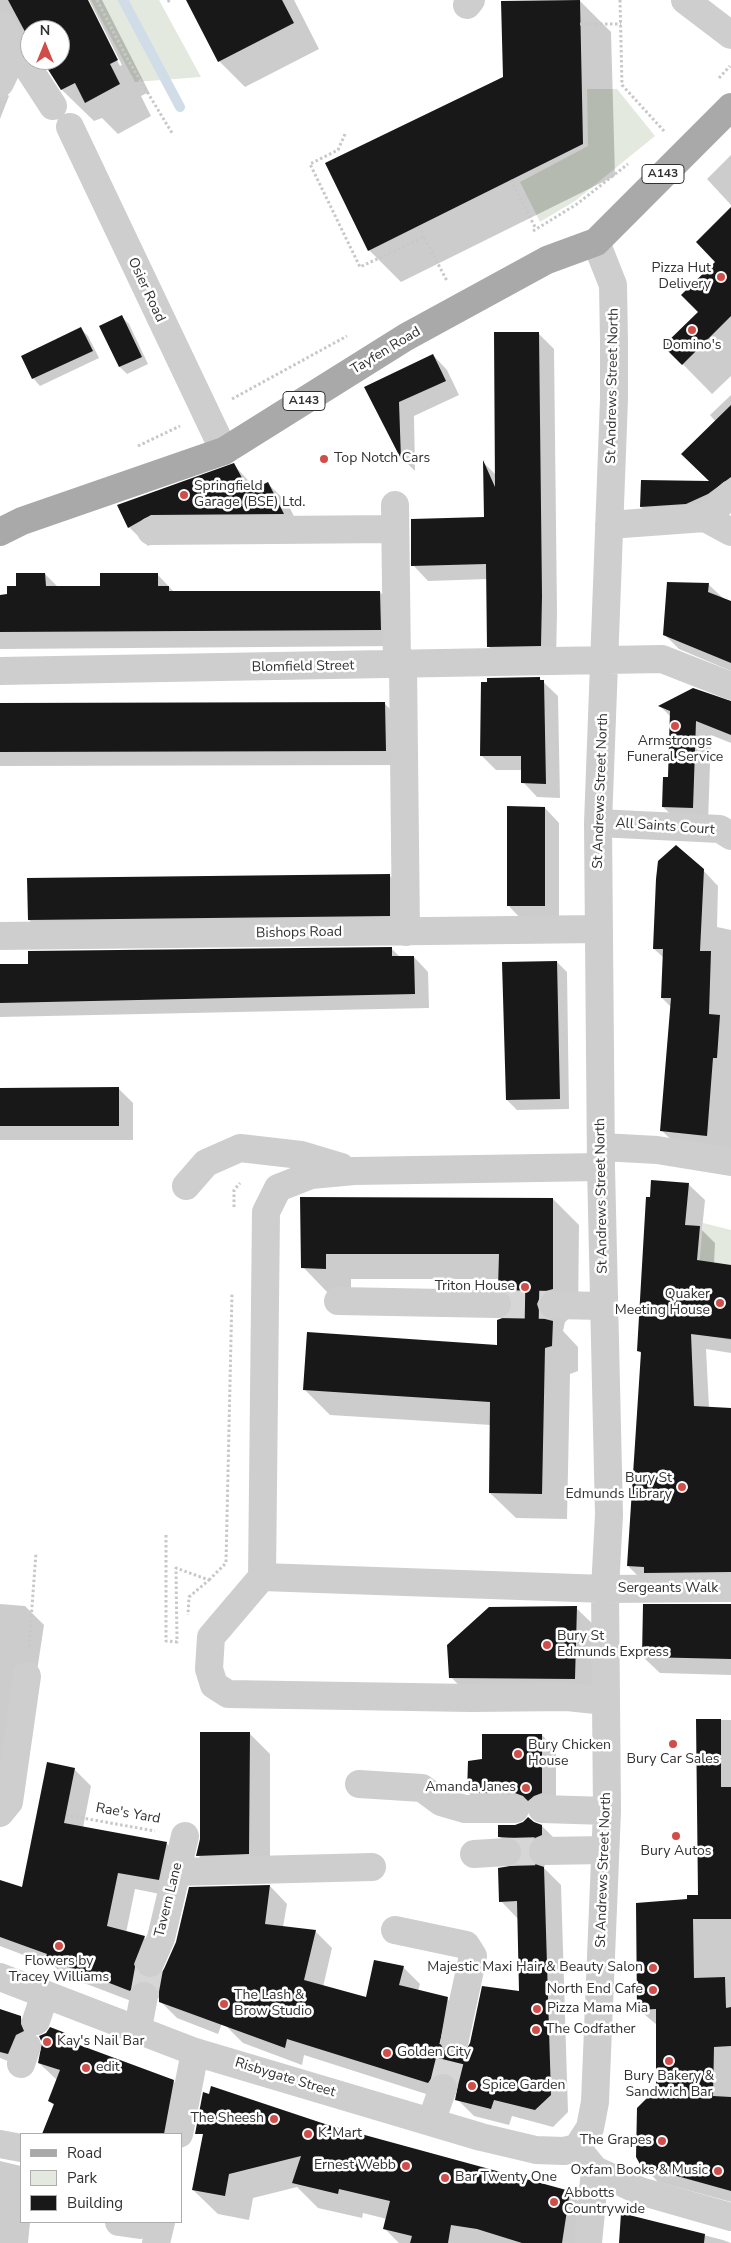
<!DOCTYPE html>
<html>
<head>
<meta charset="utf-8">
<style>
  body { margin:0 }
  #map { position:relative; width:731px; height:2243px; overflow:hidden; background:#fff; font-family:"Nunito Sans",sans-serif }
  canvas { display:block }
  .legend { position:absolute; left:20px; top:2133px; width:162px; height:90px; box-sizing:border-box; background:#fff; border:1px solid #adadad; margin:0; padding:6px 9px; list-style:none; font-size:15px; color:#313131 }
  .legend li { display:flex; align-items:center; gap:10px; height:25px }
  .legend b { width:25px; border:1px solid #adadad }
  .north { position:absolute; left:20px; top:20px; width:50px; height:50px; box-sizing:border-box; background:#fff; border:1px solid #adadad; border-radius:50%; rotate:0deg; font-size:14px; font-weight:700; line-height:20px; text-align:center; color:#313131 }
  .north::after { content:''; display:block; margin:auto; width:18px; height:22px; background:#d14d4a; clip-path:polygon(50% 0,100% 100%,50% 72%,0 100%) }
</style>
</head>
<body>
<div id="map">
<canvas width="731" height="2243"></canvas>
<ul class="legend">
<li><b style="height:6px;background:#a9a9a9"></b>Road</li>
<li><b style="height:14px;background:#e3e9de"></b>Park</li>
<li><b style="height:14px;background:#181818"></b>Building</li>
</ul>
<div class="north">N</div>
</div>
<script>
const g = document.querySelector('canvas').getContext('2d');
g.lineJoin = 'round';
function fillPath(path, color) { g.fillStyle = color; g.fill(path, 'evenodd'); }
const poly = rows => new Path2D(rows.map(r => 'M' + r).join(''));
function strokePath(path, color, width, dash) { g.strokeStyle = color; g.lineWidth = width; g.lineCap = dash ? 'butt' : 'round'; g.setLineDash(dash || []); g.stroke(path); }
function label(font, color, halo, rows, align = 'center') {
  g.font = font + ' "Nunito Sans",sans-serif'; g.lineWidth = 5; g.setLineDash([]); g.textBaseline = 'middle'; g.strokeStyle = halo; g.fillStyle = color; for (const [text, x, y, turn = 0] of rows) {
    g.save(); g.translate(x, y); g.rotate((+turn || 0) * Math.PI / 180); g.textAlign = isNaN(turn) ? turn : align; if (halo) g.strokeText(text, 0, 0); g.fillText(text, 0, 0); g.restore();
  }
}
const green = poly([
  [91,0,159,0,201,77,135,82],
  [587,89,617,89,655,136,575,201,540,222,520,182,588,146],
  [703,1223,731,1230,731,1340,693,1333]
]);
const shadow = poly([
  [0,0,86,0,120,66,122,65,89,0,102,0,149,92,141,96,151,116,118,134,102,118,94,121,62,90,43,60,60,60,60,30,30,30,30,38,0,23],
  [188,0,294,0,319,49,245,87,219,61],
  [579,0,611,32,615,176,401,282,369,250,504,78],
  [0,87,9,96,0,119],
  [731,155,731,205,707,179],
  [731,209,731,376,712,394,665,346,700,312,717,262],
  [122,317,129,324,148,364,127,374,120,367,101,326],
  [81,329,88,336,99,358,40,386,33,378],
  [538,333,554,349,557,612,556,661,504,662,488,646,488,579,428,581,413,565,485,518,484,463,496,475],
  [433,355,447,370,459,395,414,416,415,471,402,458,365,387],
  [731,395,731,501,656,521,641,507,711,482,716,422,710,415],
  [234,465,256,489,267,483,287,502,302,533,171,534,148,546,129,527],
  [45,574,58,587,101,587,157,574,174,592,380,592,396,609,397,646,0,649,0,595,8,595,17,588],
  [708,584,724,599,731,602,731,671,679,649,664,634],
  [539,678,558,696,560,798,537,797,523,782,523,770,496,770,482,756],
  [731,702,731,743,711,735,708,823,679,822,663,807,670,779,671,717,660,706],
  [0,704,385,704,399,718,400,765,0,766],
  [545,808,559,823,559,920,522,920,508,905],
  [703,870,718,886,717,927,731,930,731,1152,677,1145,661,1130,671,1007,662,998,664,958,654,949],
  [389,875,404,890,404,930,43,934,29,920],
  [391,948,400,957,414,957,428,972,429,1008,0,1017,0,966],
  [557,962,567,972,569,1109,517,1110,507,1100],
  [0,1089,119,1089,133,1103,133,1140,0,1140],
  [688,1184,705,1200,702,1230,715,1243,714,1264,731,1266,731,1353,706,1349,709,1408,731,1410,731,1588,644,1582,628,1566,642,1354,639,1351,651,1198],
  [301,1198,553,1199,579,1225,578,1315,572,1316,565,1322,563,1331,578,1347,578,1371,570,1374,567,1519,516,1518,490,1493,491,1425,330,1415,304,1389,498,1346,506,1318,511,1313,513,1302,499,1288,499,1279,351,1279,351,1294,328,1293,303,1267],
  [0,1604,25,1606,44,1625,37,1671,0,1786],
  [731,1605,731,1675,660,1673,643,1657],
  [576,1608,597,1628,595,1700,471,1698,451,1677],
  [697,1720,731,1720,731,2202,658,2182,642,2165,657,2090,657,2025,638,2009,688,1901,699,1896],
  [249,1733,270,1754,270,1875,218,1876,198,1855],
  [542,1735,556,1750,556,1808,483,1807,468,1793,483,1761],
  [74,1769,91,1786,83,1828,167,1844,184,1861,175,1897,135,1889,126,1933,144,1937,161,1954,152,1980,160,1976,270,1886,287,1904,283,1927,315,1931,332,1948,323,1987,367,1998,403,1967,420,1984,418,1991,447,1999,465,2016,458,2055,467,2051,521,1993,518,1919,501,1901,523,1854,517,1854,499,1836,516,1826,534,1824,542,1826,559,1843,546,1860,544,1868,561,1885,568,2112,553,2127,512,2116,509,2125,474,2116,457,2099,459,2089,450,2093,445,2100,304,2055,302,2065,243,2043,225,2025,226,2013,218,2034,177,2018,160,2001,160,1998,156,1998,147,2007,63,1975,55,1967,0,1946,0,1882,23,1889],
  [0,2010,20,2017,35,2032,35,2039,23,2067,0,2058],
  [67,2035,78,2046,173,2081,192,2101,181,2134,51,2134,46,2129,55,2106,49,2101,57,2080,39,2063,44,2043],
  [328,2126,569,2192,594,2217,590,2243,399,2243,385,2229,387,2219,363,2213,362,2218,318,2208,297,2187,253,2198,249,2220,218,2214,193,2190],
  [0,2161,21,2166,21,2222,30,2222,28,2243,0,2243],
  [622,2214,723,2240,731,2243,620,2243]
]);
const stream = poly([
  [123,0,180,107]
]);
const building = poly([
  [8,0,88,0,118,60,110,64,120,84,85,103,75,83,61,90,42,60,60,60,60,30,30,30,30,41],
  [186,0,282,0,294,23,218,62],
  [580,0,583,144,368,251,325,163,503,77,501,1],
  [731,207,731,316,682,365,663,346,698,312,681,295,715,262,696,242],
  [122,315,142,357,119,367,99,326],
  [81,327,93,351,32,379,21,356],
  [494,332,539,332,542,596,541,646,487,647,486,564,411,566,411,519,484,517,483,460,495,487],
  [433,354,446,381,399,402,401,459,364,387],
  [731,405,731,477,708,494,686,504,640,507,641,480,709,481,681,454],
  [234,463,249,491,268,482,284,514,151,515,128,528,117,505],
  [16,573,45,573,46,586,100,586,100,573,158,573,158,586,169,586,169,591,380,591,381,630,0,632,0,595,7,594,7,586,16,586],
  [667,582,709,583,708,592,731,601,731,663,663,635],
  [540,677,540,680,544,680,546,784,521,783,521,756,480,756,481,682,487,682,487,678],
  [693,688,731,701,731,735,696,721,693,808,662,807,663,777,668,777,670,711,658,706],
  [385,702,386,751,0,752,0,703],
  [507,806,545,807,545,906,507,906],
  [676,845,704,869,700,951,711,951,709,1014,720,1015,717,1058,713,1058,707,1136,660,1131,671,998,661,998,663,949,653,949,656,879,658,861],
  [390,874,390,916,28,920,27,878],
  [392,947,392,956,414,956,415,994,0,1003,0,964,28,964,28,951],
  [557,961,560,1099,506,1100,502,962],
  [119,1087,119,1126,0,1126,0,1088],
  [651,1180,689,1183,685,1225,700,1226,697,1260,731,1265,731,1339,691,1334,694,1406,731,1408,731,1572,644,1573,644,1567,627,1566,641,1352,637,1351,646,1197,650,1197],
  [300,1197,553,1198,553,1289,546,1291,540,1297,537,1304,540,1313,545,1319,553,1321,552,1346,545,1348,542,1494,489,1493,490,1402,303,1390,307,1332,497,1345,497,1320,505,1317,510,1312,513,1304,510,1296,505,1291,498,1288,499,1254,326,1254,326,1269,301,1268],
  [643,1604,731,1604,731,1659,642,1657],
  [577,1606,575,1679,449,1678,447,1645,489,1607],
  [696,1719,721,1719,721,1787,731,1787,731,1919,693,1919,694,1978,725,1977,726,2008,731,2007,731,2046,714,2047,713,2096,731,2097,731,2191,641,2166,636,2157,637,2108,656,2089,656,2009,637,2010,636,1903,687,1899,687,1895,698,1895],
  [200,1732,250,1732,249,1854,196,1856,200,1839],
  [482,1734,542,1734,542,1793,534,1796,528,1801,523,1796,515,1793,467,1793,468,1761,482,1759],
  [47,1762,75,1768,64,1823,167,1842,159,1880,118,1873,107,1926,145,1936,134,1964,137,1972,143,1977,152,1978,160,1975,164,1969,176,1942,189,1887,270,1885,265,1924,316,1930,304,1980,366,1997,374,1960,404,1966,399,1985,448,1997,440,2043,444,2050,452,2054,460,2054,466,2050,470,2043,482,1986,519,1991,517,1901,499,1902,498,1868,516,1865,521,1859,522,1851,520,1844,514,1838,498,1837,498,1825,515,1825,523,1822,528,1817,534,1822,542,1825,542,1835,535,1838,530,1843,527,1852,530,1859,535,1864,544,1867,551,2095,535,2110,494,2100,491,2109,455,2100,458,2085,455,2078,449,2073,440,2073,433,2076,428,2083,287,2039,285,2048,159,2002,159,1990,154,1984,147,1981,138,1981,130,1991,45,1958,47,1954,0,1937,0,1880,22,1887],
  [0,2009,21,2016,21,2024,24,2031,16,2035,8,2054,0,2052],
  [50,2027,68,2034,66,2040,174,2080,164,2134,42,2134,54,2104,48,2101,60,2070,38,2063,42,2043,39,2036,46,2033],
  [211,2086,328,2125,570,2191,562,2243,522,2243,477,2229,451,2225,448,2243,410,2243,412,2236,383,2229,390,2201,339,2189,338,2194,292,2183,301,2156,229,2174,225,2196,192,2190,203,2134,195,2134,203,2092,209,2094],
  [621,2213,705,2234,704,2243,619,2243]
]);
const minorTunnel = poly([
  [497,1304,553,1305],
  [507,1852,543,1851],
  [144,1996,150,1963],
  [443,2088,455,2039]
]);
const path = poly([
  [97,0,128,60,172,133],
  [168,0,170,3],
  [620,0,622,85,664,131],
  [580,24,621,24],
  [719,78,730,66],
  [345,134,338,150,310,164,360,267,424,237,447,281],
  [511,180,536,229],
  [419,226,424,237],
  [533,231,577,204,628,164],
  [232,399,347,336],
  [138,446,180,426],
  [234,1207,234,1190,240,1183],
  [166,1535,166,1641,177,1642,176,1568,209,1580,189,1597,188,1615],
  [209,1580,226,1563,232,1293],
  [29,1647,36,1553],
  [66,1815,155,1831]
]);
const minor = poly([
  [685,0,731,35],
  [467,5,471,0],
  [0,25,53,106],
  [0,83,16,50],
  [70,127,224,451],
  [395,505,397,665],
  [705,518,731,532],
  [609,525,705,518,731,494],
  [151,531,395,529],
  [403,665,406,932],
  [0,671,662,659,731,686],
  [598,823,720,829,731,836],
  [0,936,599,929],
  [602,1147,657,1150,731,1162],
  [601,1167,354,1171,311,1175,278,1188,266,1212,262,1577,211,1637,209,1669,214,1685,228,1694,471,1698,567,1697,605,1701],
  [186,1186,206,1163,240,1148,301,1155,341,1167],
  [338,1301,497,1304],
  [553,1305,604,1306],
  [262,1577,605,1589,731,1588],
  [359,1784,422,1788,441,1802,465,1809,515,1809],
  [542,1809,607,1811],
  [0,1813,9,1802,27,1676],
  [543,1851,605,1850],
  [474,1854,507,1852],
  [176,1872,372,1867],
  [395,1930,466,1945,473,1956,455,2039],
  [150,1963,161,1938,185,1836],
  [0,1977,195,2052,481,2137,536,2150,564,2151,577,2148],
  [36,2021,45,1994],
  [138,2028,144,1996],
  [21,2064,27,2046],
  [431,2122,443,2088],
  [179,2134,195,2052],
  [0,2144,21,2148],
  [577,2148,590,2128,595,2102,607,1811,605,1589,609,1515,601,1167,598,823,614,399,614,342,613,285,596,242],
  [577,2148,595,2170,640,2191,731,2217],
  [119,2222,140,2225],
  [156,2243,161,2222],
  [588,2243,595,2170]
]);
const major = poly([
  [0,532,22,521,224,451,406,337,547,260,596,242,731,107]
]);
const markers = [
  [721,277,5,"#d14d4a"],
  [692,330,5,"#d14d4a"],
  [324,459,5,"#d14d4a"],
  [184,495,5,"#d14d4a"],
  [675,726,5,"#d14d4a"],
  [525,1287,5,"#d14d4a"],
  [720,1303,5,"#d14d4a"],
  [682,1487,5,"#d14d4a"],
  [547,1645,5,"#d14d4a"],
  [673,1744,5,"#d14d4a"],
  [518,1754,5,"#d14d4a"],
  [526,1788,5,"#d14d4a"],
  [676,1836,5,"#d14d4a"],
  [59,1946,5,"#d14d4a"],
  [653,1968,5,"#d14d4a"],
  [653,1990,5,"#d14d4a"],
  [224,2004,5,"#d14d4a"],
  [537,2009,5,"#d14d4a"],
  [536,2030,5,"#d14d4a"],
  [47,2042,5,"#d14d4a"],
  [387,2053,5,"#d14d4a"],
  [669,2061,5,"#d14d4a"],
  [86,2068,5,"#d14d4a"],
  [472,2086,5,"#d14d4a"],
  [274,2119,5,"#d14d4a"],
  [308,2134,5,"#d14d4a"],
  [662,2141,5,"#d14d4a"],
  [406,2166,5,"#d14d4a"],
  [718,2171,5,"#d14d4a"],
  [445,2178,5,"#d14d4a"],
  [554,2202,5,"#d14d4a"]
];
const shields = [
  [663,174,42],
  [304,401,42]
];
const shieldNames = [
  ["A143",663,174],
  ["A143",304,401]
];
const poiNames = [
  ["Pizza Hut",711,269,"right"],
  ["Delivery",711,285,"right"],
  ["Domino's",692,346,"center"],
  ["Top Notch Cars",334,459],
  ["Springfield",194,487],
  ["Garage (BSE) Ltd.",194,503],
  ["Armstrongs",675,742,"center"],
  ["Funeral Service",675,758,"center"],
  ["Triton House",515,1287,"right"],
  ["Quaker",710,1295,"right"],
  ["Meeting House",710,1311,"right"],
  ["Bury St",672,1479,"right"],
  ["Edmunds Library",672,1495,"right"],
  ["Bury St",557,1637],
  ["Edmunds Express",557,1653],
  ["Bury Chicken",528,1746],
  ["House",528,1762],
  ["Bury Car Sales",673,1760,"center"],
  ["Amanda Janes",516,1788,"right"],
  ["Bury Autos",676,1852,"center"],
  ["Flowers by",59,1962,"center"],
  ["Tracey Williams",59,1978,"center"],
  ["Majestic Maxi Hair & Beauty Salon",643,1968,"right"],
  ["North End Cafe",643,1990,"right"],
  ["The Lash &",234,1996],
  ["Brow Studio",234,2012],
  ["Pizza Mama Mia",547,2009],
  ["The Codfather",546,2030],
  ["Kay's Nail Bar",57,2042],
  ["Golden City",397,2053],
  ["edit",96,2068],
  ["Bury Bakery &",669,2077,"center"],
  ["Sandwich Bar",669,2093,"center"],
  ["Spice Garden",482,2086],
  ["The Sheesh",264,2119,"right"],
  ["K-Mart",318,2134],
  ["The Grapes",652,2141,"right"],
  ["Ernest Webb",396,2166,"right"],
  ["Oxfam Books & Music",708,2171,"right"],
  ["Bar Twenty One",455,2178],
  ["Abbotts",564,2194],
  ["Countrywide",564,2210]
];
const streetNames = [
  ["Osier Road",146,290,65],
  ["Tayfen Road",386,351,-31],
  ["St Andrews Street North",613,386,-89],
  ["Blomfield Street",303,667,-1],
  ["St Andrews Street North",601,791,-88],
  ["All Saints Court",665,827,4],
  ["Bishops Road",299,933,-1],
  ["St Andrews Street North",602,1196,-91],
  ["Sergeants Walk",668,1589],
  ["Rae's Yard",128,1814,10],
  ["St Andrews Street North",604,1870,-88],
  ["Tavern Lane",169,1900,-76],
  ["Risbygate Street",285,2078,17]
];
fillPath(green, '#e3e9de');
fillPath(shadow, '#0003');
strokePath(stream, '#d0dde9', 10);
fillPath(building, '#181818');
strokePath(minorTunnel, '#d6d6d6', 28, [28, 14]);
strokePath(path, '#c8c8c8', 3, [2.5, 2.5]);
strokePath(minor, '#cecece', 28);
strokePath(major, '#a9a9a9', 28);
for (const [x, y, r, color] of markers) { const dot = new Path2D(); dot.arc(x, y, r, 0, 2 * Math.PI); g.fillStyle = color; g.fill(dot); strokePath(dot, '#fff', 2); }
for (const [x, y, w] of shields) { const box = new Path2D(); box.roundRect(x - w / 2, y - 9.5, w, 19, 4); g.fillStyle = '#fff'; g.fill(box); strokePath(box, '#313131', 1); }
label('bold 12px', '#313131', null, shieldNames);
label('14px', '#313131', '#fff', poiNames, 'left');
label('14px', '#313131', '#fff', streetNames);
</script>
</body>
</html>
